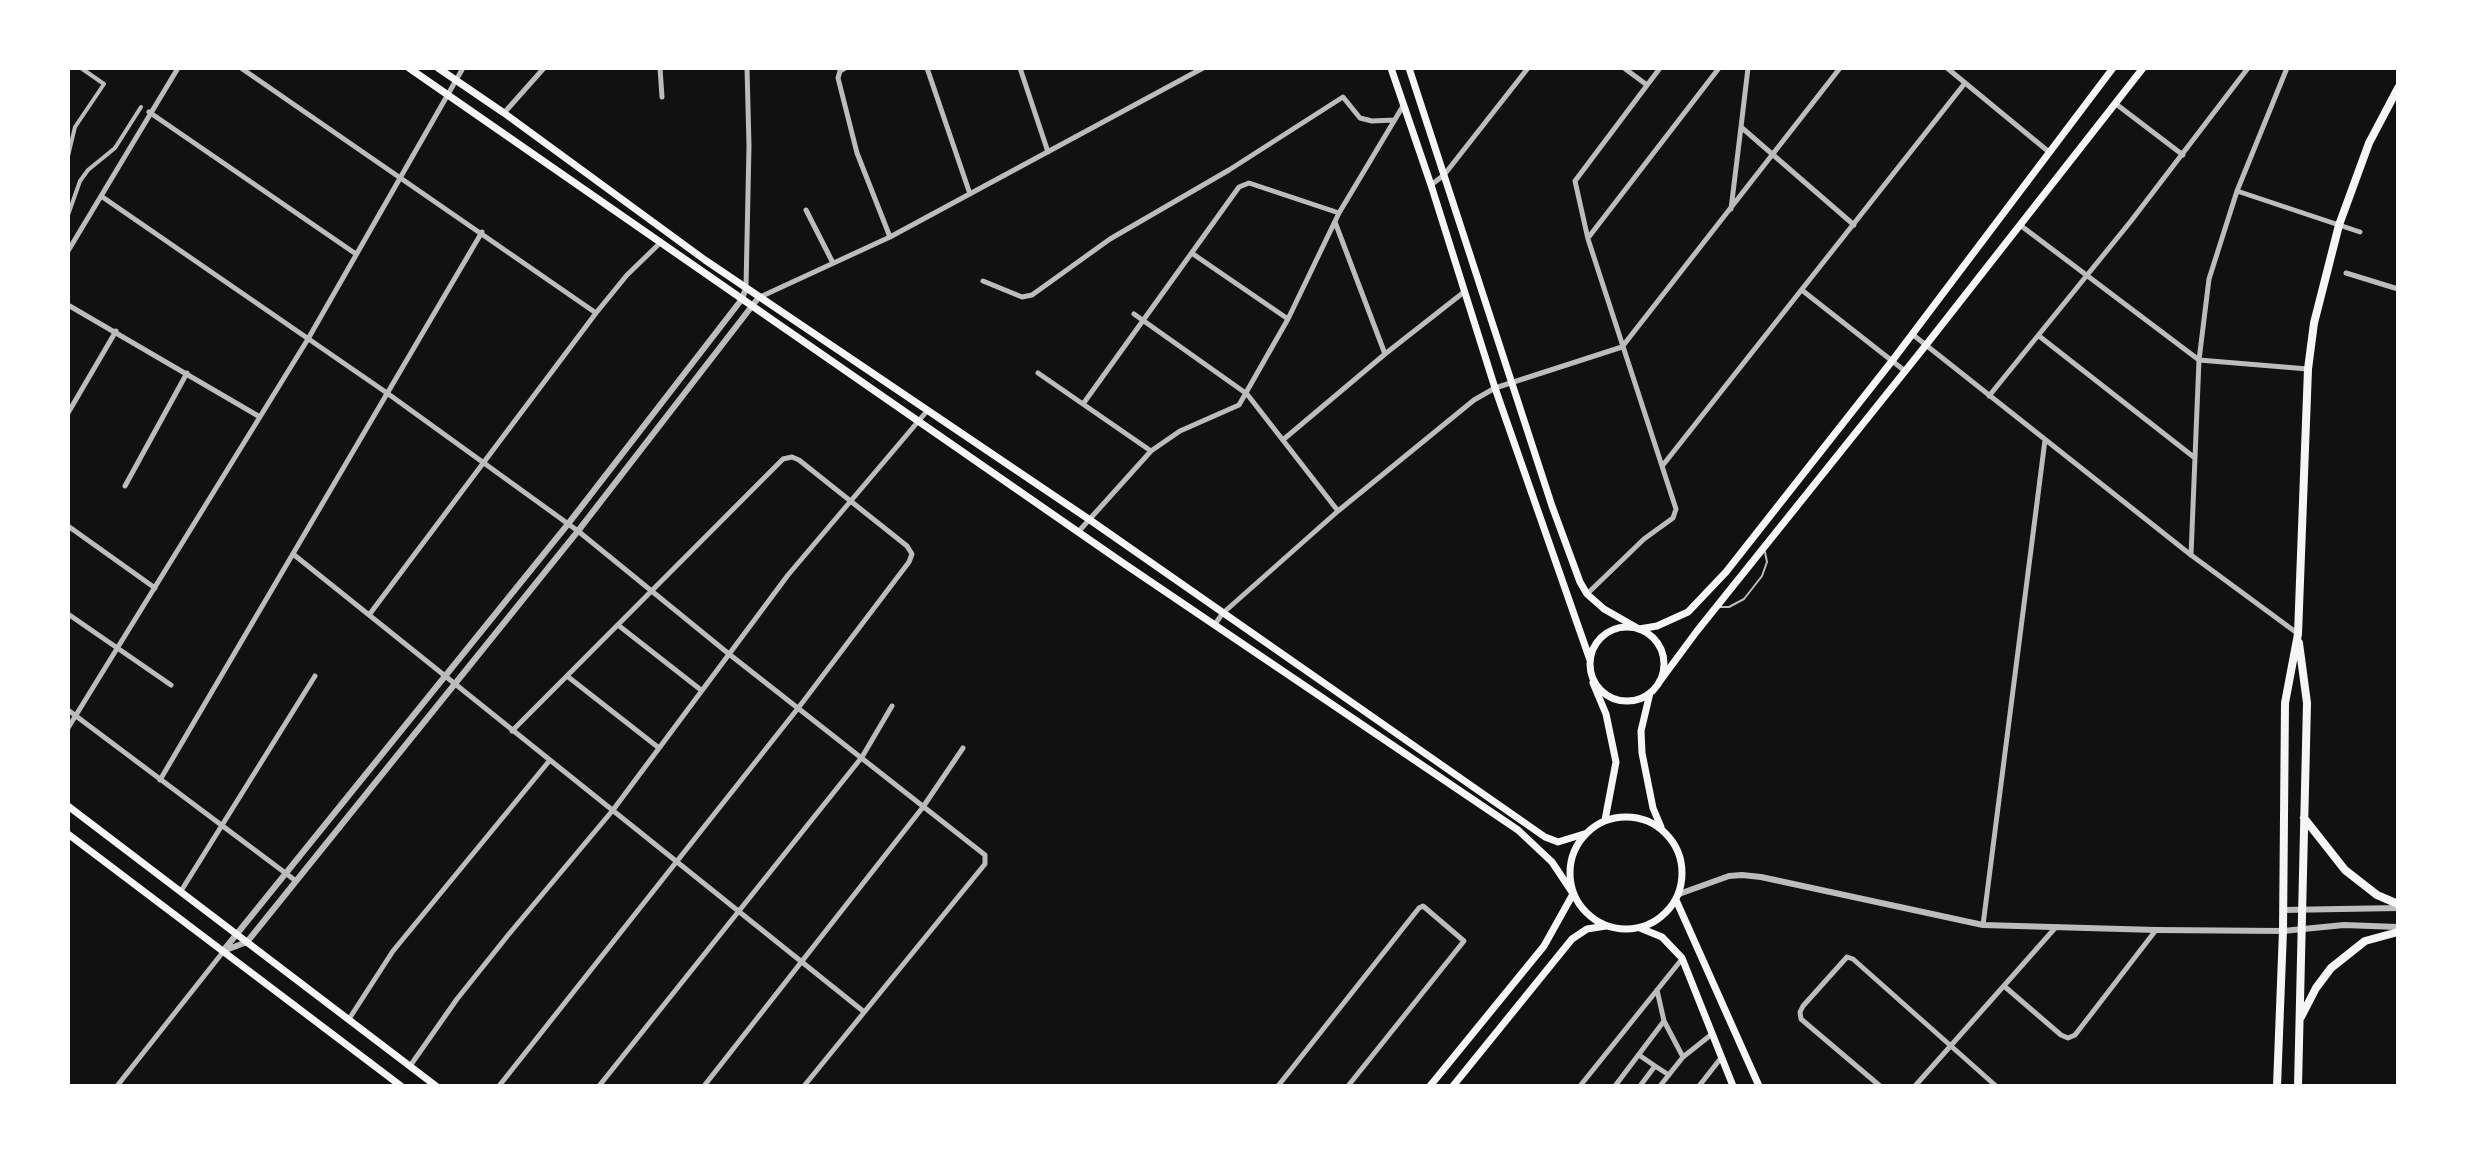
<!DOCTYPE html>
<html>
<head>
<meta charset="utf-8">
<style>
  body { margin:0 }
  #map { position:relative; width:2466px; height:1154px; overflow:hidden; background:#111; font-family:"PT Sans",sans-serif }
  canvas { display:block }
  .frame { position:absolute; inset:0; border:70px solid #fff; pointer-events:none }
</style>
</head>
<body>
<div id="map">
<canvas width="2466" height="1154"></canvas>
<div class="frame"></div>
</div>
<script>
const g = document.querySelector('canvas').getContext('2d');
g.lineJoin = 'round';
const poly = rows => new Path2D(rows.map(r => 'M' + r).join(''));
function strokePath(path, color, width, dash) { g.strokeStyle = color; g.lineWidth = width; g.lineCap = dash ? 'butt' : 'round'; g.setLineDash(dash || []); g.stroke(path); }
const service = poly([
  [1719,607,1729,607,1744,599,1762,576,1767,562,1765,552]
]);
const pedestrian = poly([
  [68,156,75,127,104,84,81,68],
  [68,215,80,181,88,170,115,148,141,107]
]);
const minor = poly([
  [241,68,596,313],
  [660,68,662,97],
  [845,68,840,71,838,78,857,153,890,237],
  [927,68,970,194],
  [1020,68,1048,152],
  [1624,68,1647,85],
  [1748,68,1741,127,1854,225],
  [1947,68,2049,152],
  [2116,104,2183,155],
  [149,112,356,254],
  [504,113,544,68],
  [1431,185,1444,175,1528,68],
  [2237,191,2360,232],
  [101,196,387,393,578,531,729,654,985,855,985,864,804,1086],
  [1731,209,1741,127],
  [806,210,833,263],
  [1335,222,1385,354],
  [2020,225,2199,360,2308,369],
  [1588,238,1719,68],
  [68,251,178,68],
  [1193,254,1288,319],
  [2346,273,2398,289],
  [983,281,1022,297,1032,295,1110,239,1229,170,1343,97,1360,118,1372,121,1394,120],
  [746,287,749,146,747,68],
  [1803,291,1905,371],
  [760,297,890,237,1203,68],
  [68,305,260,417],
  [1134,314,1247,394,1338,511],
  [1912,334,2191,555,2297,633],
  [2039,336,2195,458],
  [1038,373,1151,451],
  [1989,396,2131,221,2248,68],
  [1083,404,1239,187,1249,183,1339,213],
  [68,413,116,331],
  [1284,439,1385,354,1464,292],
  [1663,465,1965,83],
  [125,486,187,373],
  [68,526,155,588],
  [1079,531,1151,451,1180,431,1239,405,1288,319,1339,213,1403,106],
  [293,554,863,1011],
  [2191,555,2199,360,2209,279,2237,191,2287,68],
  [1587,594,1644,539,1673,518,1676,509,1588,239,1575,181,1660,68],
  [68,614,171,685],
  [369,615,596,313,627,275,660,243],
  [1215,624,1223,613,1338,511,1474,400,1495,388,1622,347,1840,68],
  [618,625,701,690],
  [567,676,659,748],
  [68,710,296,881],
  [68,728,308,339,463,68],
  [160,780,482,232],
  [181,891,315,676],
  [1983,925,2045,440],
  [2004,986,2061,1035,2068,1038,2075,1035,2156,930],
  [349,1019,393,951,550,760],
  [1664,1021,1683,1057],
  [1639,1055,1655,1066],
  [410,1066,457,999,509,934,613,810,788,575,927,411],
  [117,1086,223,952],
  [499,1086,799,707,909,562,912,554,907,546,799,460,792,457,783,459,512,731],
  [599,1086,862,757,892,706],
  [704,1086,923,807,963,748],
  [1278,1086,1419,908,1423,906,1464,941,1348,1086],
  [1580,1086,1682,959],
  [1615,1086,1664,1021,1657,990],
  [1640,1086,1655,1066,1669,1075],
  [1660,1086,1683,1057,1712,1034],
  [1699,1086,1721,1058],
  [1880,1086,1801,1019,1800,1012,1803,1006,1847,957,1853,959,1996,1086],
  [1915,1086,2056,927]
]);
const tertiary = poly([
  [1679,894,1729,876,1742,875,1761,877,1983,925,2156,930,2283,931,2344,925,2398,927],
  [2283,910,2398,908],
  [223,951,247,942,578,531,759,297],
  [223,951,568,524,742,299,746,288]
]);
const secondary = poly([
  [409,68,1123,563,1518,830,1552,862,1572,892],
  [438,68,504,113,705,260,1090,520,1545,837,1558,842,1584,834],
  [1639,629,1657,626,1688,612,1726,572,1892,361,2113,68],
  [1660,681,1697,631,1926,345,2143,68],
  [68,806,436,1086],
  [68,834,401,1086],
  [1430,1086,1544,946,1573,894],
  [1453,1086,1572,939,1587,929,1606,926]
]);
const primary = poly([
  [1391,68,1431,185,1495,388,1590,660],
  [1409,68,1552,506,1580,582,1587,594,1604,609,1639,629],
  '1590 664a37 37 0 1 1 74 0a37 37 0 1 1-74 0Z',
  [1593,683,1606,714,1616,762,1605,820],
  [1650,693,1641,731,1642,753,1653,808,1661,827],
  '1570 873a56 56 0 1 1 112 0a56 56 0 1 1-112 0Z',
  [1676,900,1759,1086],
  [1640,928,1662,937,1682,958,1733,1086]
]);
const trunk = poly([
  [2304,818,2345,870,2377,895,2398,904],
  [2301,1017,2316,988,2331,968,2365,941,2398,932],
  [2277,1086,2283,931,2285,703,2298,634,2308,369,2314,323,2339,225,2369,143,2398,88],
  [2298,1086,2307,703,2299,643]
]);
strokePath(service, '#bcbcbc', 2);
strokePath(pedestrian, '#bcbcbc', 4);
strokePath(minor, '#bcbcbc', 5);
strokePath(tertiary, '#bcbcbc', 6);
strokePath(secondary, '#f5f5f5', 7);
strokePath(primary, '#f5f5f5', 7);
strokePath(trunk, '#f5f5f5', 8);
</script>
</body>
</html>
